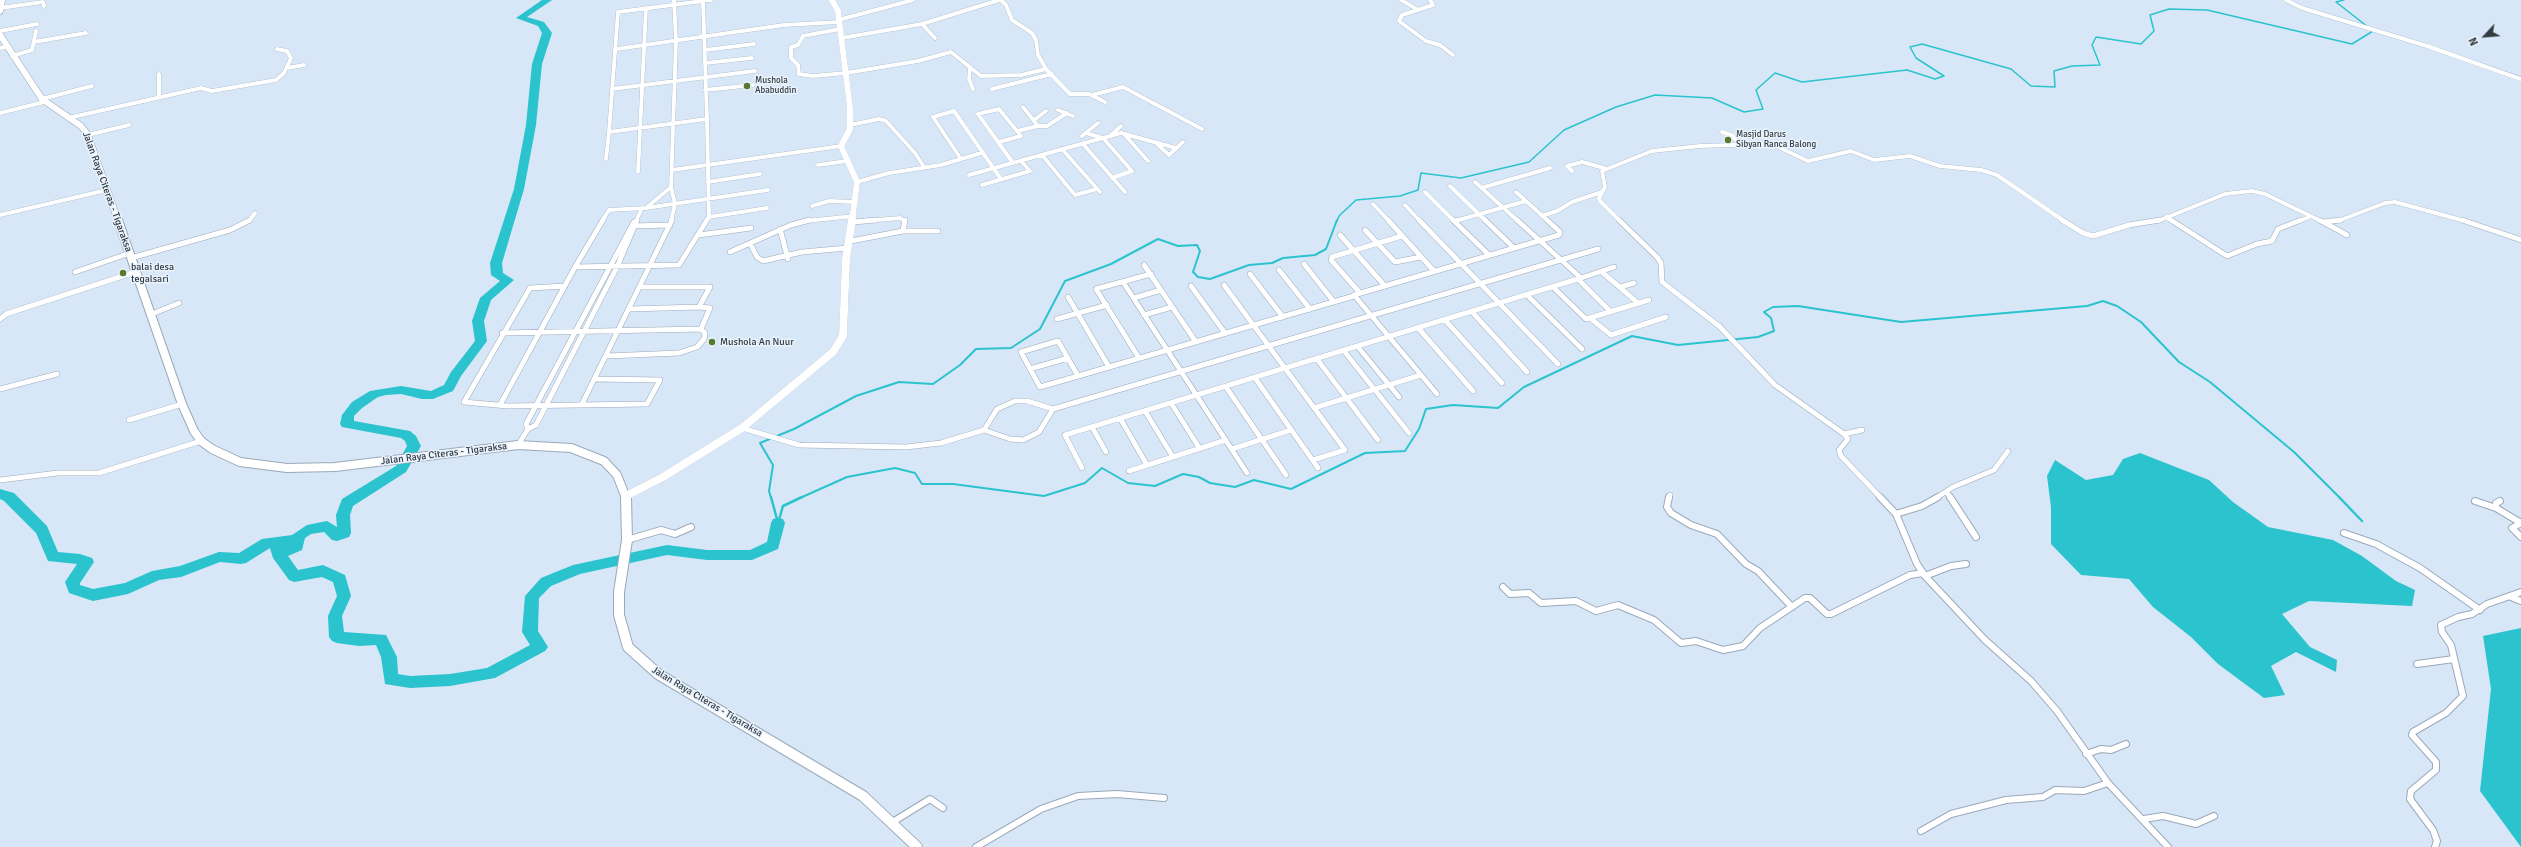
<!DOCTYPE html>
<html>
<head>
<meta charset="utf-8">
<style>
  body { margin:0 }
  #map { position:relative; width:2521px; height:847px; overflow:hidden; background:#d7e7f8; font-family:Signika,sans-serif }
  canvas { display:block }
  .north { position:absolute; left:2465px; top:16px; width:40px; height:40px; -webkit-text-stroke:3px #e9f3fd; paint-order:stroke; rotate:244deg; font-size:11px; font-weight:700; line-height:16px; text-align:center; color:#333a40 }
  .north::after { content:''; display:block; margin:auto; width:14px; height:18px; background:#333a40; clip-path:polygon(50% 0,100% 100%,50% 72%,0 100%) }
</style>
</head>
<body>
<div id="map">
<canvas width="2521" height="847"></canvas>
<div class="north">N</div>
</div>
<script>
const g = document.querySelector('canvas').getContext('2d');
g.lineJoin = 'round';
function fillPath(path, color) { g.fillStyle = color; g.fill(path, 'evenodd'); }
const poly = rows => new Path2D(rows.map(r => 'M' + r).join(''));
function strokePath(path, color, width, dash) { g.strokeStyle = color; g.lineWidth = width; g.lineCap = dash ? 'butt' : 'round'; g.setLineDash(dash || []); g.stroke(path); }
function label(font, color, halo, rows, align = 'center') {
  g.font = font + ' Signika,sans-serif'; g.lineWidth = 3; g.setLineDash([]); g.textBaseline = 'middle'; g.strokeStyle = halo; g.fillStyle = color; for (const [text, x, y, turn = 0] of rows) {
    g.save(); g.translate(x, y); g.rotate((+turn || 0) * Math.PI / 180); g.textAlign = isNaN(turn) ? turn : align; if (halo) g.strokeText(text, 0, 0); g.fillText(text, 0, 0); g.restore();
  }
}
const water = poly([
  [2140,453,2209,480,2233,502,2268,527,2333,540,2362,556,2396,581,2415,590,2412,606,2309,601,2282,614,2310,647,2337,660,2336,672,2296,652,2271,666,2285,695,2264,698,2218,664,2191,637,2153,607,2129,579,2081,575,2051,544,2051,507,2047,476,2055,460,2086,480,2113,475,2123,459],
  [2521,628,2521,847,2480,791,2491,689,2483,636]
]);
const streamFar2 = poly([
  [2344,0,2336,2,2368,27],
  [1337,221,1339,216,1356,200,1400,196,1418,190,1421,173,1461,178,1529,162,1564,130,1616,107,1655,95,1712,98,1744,112,1763,109,1756,90,1775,73,1802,82,1907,70,1935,79,1944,76,1916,58,1910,47,1922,44,2011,69,2031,86,2055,87,2054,71,2072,66,2100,65,2092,45,2096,37,2141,44,2154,31,2150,15,2169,9,2207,10,2352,44,2373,31]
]);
const streamFar1 = poly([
  [771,498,769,491,773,465,760,443,794,429,856,396,899,382,933,384,960,365,976,349,1011,348,1040,329,1065,281,1111,264,1158,239,1178,246,1197,245,1200,251,1193,272,1198,277,1210,279,1249,265,1272,263,1283,258,1315,255,1326,249,1337,220],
  [800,498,847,477,895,468,915,473,922,484,953,484,1044,496,1085,483,1102,468,1128,483,1155,486,1183,474,1199,477,1210,483,1235,487,1254,480,1291,489,1365,453,1405,451,1419,429,1426,409,1453,405,1498,408,1524,387,1632,336,1678,345,1758,337,1774,331,1771,318,1764,312,1773,307,1798,306,1901,322,2087,306,2103,301,2117,306,2141,322,2179,362,2210,382,2294,452,2340,498]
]);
const stream = poly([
  [771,497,778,523],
  [2339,497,2362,521],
  [778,523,783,506,802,497]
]);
const river = poly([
  [542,0,552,0,527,17,544,22,552,33,542,64,536,125,524,189,502,263,503,273,514,280,491,300,484,321,487,341,461,376,453,391,433,399,422,399,401,394,386,395,378,397,362,408,354,416,354,421,410,431,416,436,421,446,406,472,353,506,350,515,351,533,349,537,337,541,332,540,324,532,311,534,305,538,302,550,288,556,298,570,323,565,345,575,351,596,342,616,344,632,386,635,397,657,398,674,410,676,450,674,487,668,530,645,522,632,525,596,541,578,573,565,667,545,707,550,750,550,767,542,771,523,773,519,778,518,783,519,785,523,778,549,752,560,707,560,667,555,580,574,551,586,539,598,538,631,548,647,545,651,495,678,450,686,410,688,385,684,381,657,376,645,359,646,337,643,332,641,329,637,328,616,337,596,333,582,322,577,294,582,289,580,273,558,270,548,246,563,241,564,220,562,181,577,159,580,128,594,93,601,69,593,65,582,77,564,48,561,36,533,4,501,0,499,0,489,14,493,47,526,58,552,80,554,92,558,94,562,80,583,80,585,93,589,125,583,152,571,180,566,219,552,239,553,262,539,292,535,307,525,327,521,337,527,336,515,342,499,396,466,407,446,405,441,401,438,342,427,340,424,342,415,352,402,370,391,401,386,431,391,444,385,451,372,475,341,472,321,480,298,500,281,491,275,490,263,514,189,526,125,532,64,542,33,538,26,516,18,542,0]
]);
const streetFar2 = poly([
  [702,0,711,0],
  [1001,0,1006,5,1012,20,1032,33,1036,40,1038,55,1046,69],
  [1401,0,1418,10],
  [1430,0,1433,5,1402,15,1399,21,1426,41,1440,45,1453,55],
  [2286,0,2302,8,2427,46,2521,79],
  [703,1,707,119,609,132,618,12,703,1],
  [0,8,43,2,44,6],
  [838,20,913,0],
  [922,24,935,38],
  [840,29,803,36,798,45,791,47,791,58,798,65,799,74,813,76,846,73,918,61,951,52,981,76,1021,75,1046,69,1070,94,1089,94,1105,102],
  [0,31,37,24],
  [842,38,922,24,999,0],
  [34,42,86,33],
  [0,48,6,47],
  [617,49,784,25,839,22],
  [705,50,754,44],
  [12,56,32,50,36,31],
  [705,63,752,58],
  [287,68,304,65],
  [970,69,969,79,973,89],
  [159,74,159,97],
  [612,89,755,71],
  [992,89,1052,74],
  [705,90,753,85],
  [1092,95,1123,87,1202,129],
  [42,99,92,86],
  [1058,110,1073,116],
  [0,113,44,102],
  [68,118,201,88,212,91,276,80,284,73,291,58,287,51,277,49],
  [1034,120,1046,111],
  [850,125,879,119,886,121,915,153,924,167],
  [1038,126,1047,126,1067,113],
  [1017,131,1038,126,1023,107],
  [1722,132,1733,136,1738,144],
  [1086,133,1103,138,1132,171,1112,178],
  [1124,134,1148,161],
  [88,135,129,125],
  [1111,135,1121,126],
  [1082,136,1098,123],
  [999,142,1021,136,999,109,978,114,1013,163],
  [1083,144,1125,192],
  [1157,144,1169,155,1183,142],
  [1062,149,1100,192],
  [1042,155,1075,195,1097,189],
  [606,159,609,132],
  [961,159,933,117,954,111,1001,179],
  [818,165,847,161],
  [672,170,841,146],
  [1572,171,1567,166,1582,162,1604,168],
  [638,172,646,8],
  [969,175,1121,133,1176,148],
  [708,182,760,174],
  [857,182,889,173,941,165,981,153],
  [1475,182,1518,221],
  [982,185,1030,171,1021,161],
  [1450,186,1486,221],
  [1481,188,1550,168],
  [1425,192,1454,221],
  [1516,192,1548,221],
  [1373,204,1389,221],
  [1405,205,1420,221],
  [812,206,829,201,856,202],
  [646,208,671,187],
  [0,215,107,190],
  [1542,216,1557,211,1572,202,1602,192],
  [709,217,767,208],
  [2166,217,2172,221],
  [249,221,255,213],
  [602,221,609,210,646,208,768,190],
  [636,221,642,208],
  [671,221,675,204,671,187,676,41,674,0],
  [706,221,709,217,707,119],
  [806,221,854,216],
  [864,221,900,218,905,221],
  [1455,221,1526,201],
  [1620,221,1600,201,1599,198,1605,187,1602,171,1652,151,1700,146,1766,144,1776,146,1808,161,1851,151,1874,160,1910,156,1940,166,1981,170,1997,175,2064,221],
  [2158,221,2225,194,2252,191,2265,194,2321,221],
  [2299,221,2309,217],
  [2338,221,2385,203,2395,202,2465,221]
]);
const streetFar1 = poly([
  [1388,220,1434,271],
  [1419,220,1558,364],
  [1453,220,1489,255],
  [1485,220,1514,248],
  [1619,220,1657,257,1661,263,1662,282,1719,326,1775,385,1844,434,1848,439,1839,450,1841,456,1881,498],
  [2062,220,2083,233,2093,236,2129,225,2160,220],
  [2171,220,2227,256,2257,244,2272,241,2278,229,2301,220],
  [2319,220,2323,222,2341,220],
  [2462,220,2521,240],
  [1455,221,1458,220],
  [853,222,876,220],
  [2325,223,2347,235],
  [632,226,670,225],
  [780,229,788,259],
  [1365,230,1395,262,1421,257],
  [903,231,905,220],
  [699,235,751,228],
  [1340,235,1385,286],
  [851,241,903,231,938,231],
  [750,243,757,257,763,261,802,252,848,248],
  [730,252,791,225,810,220],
  [131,258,230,230,250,220],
  [1304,264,1334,302],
  [1144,265,1196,342],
  [575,267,603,220],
  [1279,270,1310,309],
  [75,272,130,253],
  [1602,272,1638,303],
  [1250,274,1283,317],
  [1581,278,1614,267],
  [1578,279,1611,312],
  [1123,282,1247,473],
  [1224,285,1345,450,1313,460],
  [565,286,530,288,464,402,508,406,647,404,660,380,596,379],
  [1191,286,1225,333],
  [1553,287,1586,319,1649,300],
  [1620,287,1634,283],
  [1360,293,1331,260,1332,257,1402,236],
  [1527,295,1582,349],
  [1068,297,1109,367],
  [1134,298,1161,290],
  [629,309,699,307],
  [1472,312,1527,372],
  [152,314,179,303],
  [1144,315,1172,307],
  [1590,318,1611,335,1666,317],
  [0,319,6,314,135,272],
  [1057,319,1107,305],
  [1445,320,1502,383],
  [1419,329,1473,391],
  [502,333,701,329],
  [1058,341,1078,376,1040,387,1021,352,1058,341],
  [1358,347,1399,397],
  [1344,351,1409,433],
  [607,356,679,353,697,347,704,339,705,333,701,329,710,308,699,307,710,287,641,287],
  [1139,358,1096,289,1151,274],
  [1317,359,1378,440],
  [1030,369,1068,358],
  [1078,376,1354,296],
  [1255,378,1318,468],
  [1226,387,1286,475],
  [0,389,57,374],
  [1437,394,1354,295,1559,235,1560,232,1547,220],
  [1171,403,1200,449],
  [582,404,672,220],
  [500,405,575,267,679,265,707,220],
  [1314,408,1421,375],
  [1145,411,1173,457],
  [1120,418,1147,465],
  [129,420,182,404],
  [1092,427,1106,452],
  [742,428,799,445,906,447,941,443,984,430,1010,439,1023,440,1039,432,1053,409],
  [528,429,526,424,634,222],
  [984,430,997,409,1015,401,1027,401,1053,409,1598,249],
  [1844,434,1862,430],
  [518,445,528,429,536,425,617,267,637,220],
  [1232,449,1291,430],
  [1082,468,1065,435,1581,278,1517,220],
  [1129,471,1226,440],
  [0,480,58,473,99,473,201,441],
  [1947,493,1951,498],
  [1669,498,1670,495],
  [1936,498,1953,487,1994,470,2008,451]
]);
const street = poly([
  [1669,497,1667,507,1671,513,1691,525,1717,534,1746,564,1758,571,1792,607],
  [1880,497,1896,514,1917,564,1925,576,1985,640,2031,681,2057,711,2108,783,2168,847],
  [1950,497,1976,537],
  [2475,501,2496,508],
  [2500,501,2496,503,2496,508,2521,523],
  [1896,514,1922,506,1938,497],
  [2521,523,2512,528,2521,537],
  [2344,533,2376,544,2420,568,2480,610],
  [627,540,661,530,675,534,691,527],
  [1925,576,1951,566,1966,564],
  [1503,587,1510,594,1529,593,1541,603,1576,601,1596,611,1618,605,1654,620,1681,643,1696,641,1723,650,1743,646,1760,628,1805,598,1810,598,1827,614,1831,614,1910,575,1923,573],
  [2511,597,2521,601],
  [2417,664,2454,659],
  [2086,754,2101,749,2111,750,2126,744],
  [2144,819,2163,816,2196,824,2214,816],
  [891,823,930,799,943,808],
  [1921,831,1951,814,2006,800,2043,797,2055,790,2084,791,2108,783],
  [976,847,1041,809,1078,796,1117,794,1164,798],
  [2435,847,2437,841,2433,830,2410,799,2411,791,2436,770,2436,762,2412,735,2413,732,2446,713,2463,696,2451,645,2442,632,2441,625,2458,617,2472,614,2487,604,2521,592]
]);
const secondaryFar1 = poly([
  [832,0,838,11,850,108,850,129,841,146,857,182,852,221]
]);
const secondary = poly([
  [626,496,663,477,742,428,833,352,843,336,846,259,852,220]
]);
const primaryFar2 = poly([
  [0,11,2,0],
  [0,35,42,99,81,126,88,135,118,221]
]);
const primaryFar1 = poly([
  [118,220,182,404,194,431,201,441,212,449,240,462,287,468,335,467,518,445,571,448,604,461,617,475,626,498]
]);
const primary = poly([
  [626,497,627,540,619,592,619,615,628,647,658,674,863,796,917,847]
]);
const markers = [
  [747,86,4,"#5a7930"],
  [1728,140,4,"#5a7930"],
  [123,273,4,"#5a7930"],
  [712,342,4,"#5a7930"]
];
const farPoinames = [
  ["Mushola",755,81],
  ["Ababuddin",755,91],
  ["Masjid Darus",1736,135],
  ["Sibyan Ranca Balong",1736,145]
];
const streetNames = [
  ["Jalan Raya Citeras - Tigaraksa",107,192,70],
  ["Jalan Raya Citeras - Tigaraksa",444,454,-7],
  ["Jalan Raya Citeras - Tigaraksa",707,702,31]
];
const poiNames = [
  ["balai desa",131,267],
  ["tegalsari",131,279],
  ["Mushola An Nuur",720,342]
];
fillPath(water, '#2bc3cd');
strokePath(streamFar2, '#2bc3cd', 1.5);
strokePath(streamFar1, '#2bc3cd', 2);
strokePath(stream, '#2bc3cd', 2.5);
fillPath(river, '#2bc3cd');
strokePath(streetFar2, '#9aa9b9', 4.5);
strokePath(streetFar1, '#9aa9b9', 6);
strokePath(street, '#9aa9b9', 8);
strokePath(secondaryFar1, '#9aa9b9', 6);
strokePath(secondary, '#9aa9b9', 8);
strokePath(primaryFar2, '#9aa9b9', 7);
strokePath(primaryFar1, '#9aa9b9', 10);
strokePath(primary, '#9aa9b9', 12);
strokePath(streetFar2, '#fff', 4);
strokePath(streetFar1, '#fff', 5);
strokePath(street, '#fff', 6);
strokePath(secondaryFar1, '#fff', 6);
strokePath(secondary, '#fff', 8);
strokePath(primaryFar2, '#fff', 6);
strokePath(primaryFar1, '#fff', 8);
strokePath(primary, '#fff', 10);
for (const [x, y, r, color] of markers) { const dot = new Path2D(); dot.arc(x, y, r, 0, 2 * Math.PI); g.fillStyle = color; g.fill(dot); strokePath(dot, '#e9f3fd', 1.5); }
label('9px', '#333a40', '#e9f3fd', farPoinames, 'left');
label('10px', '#333a40', '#e9f3fd', streetNames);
label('10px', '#333a40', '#e9f3fd', poiNames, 'left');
</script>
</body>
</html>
